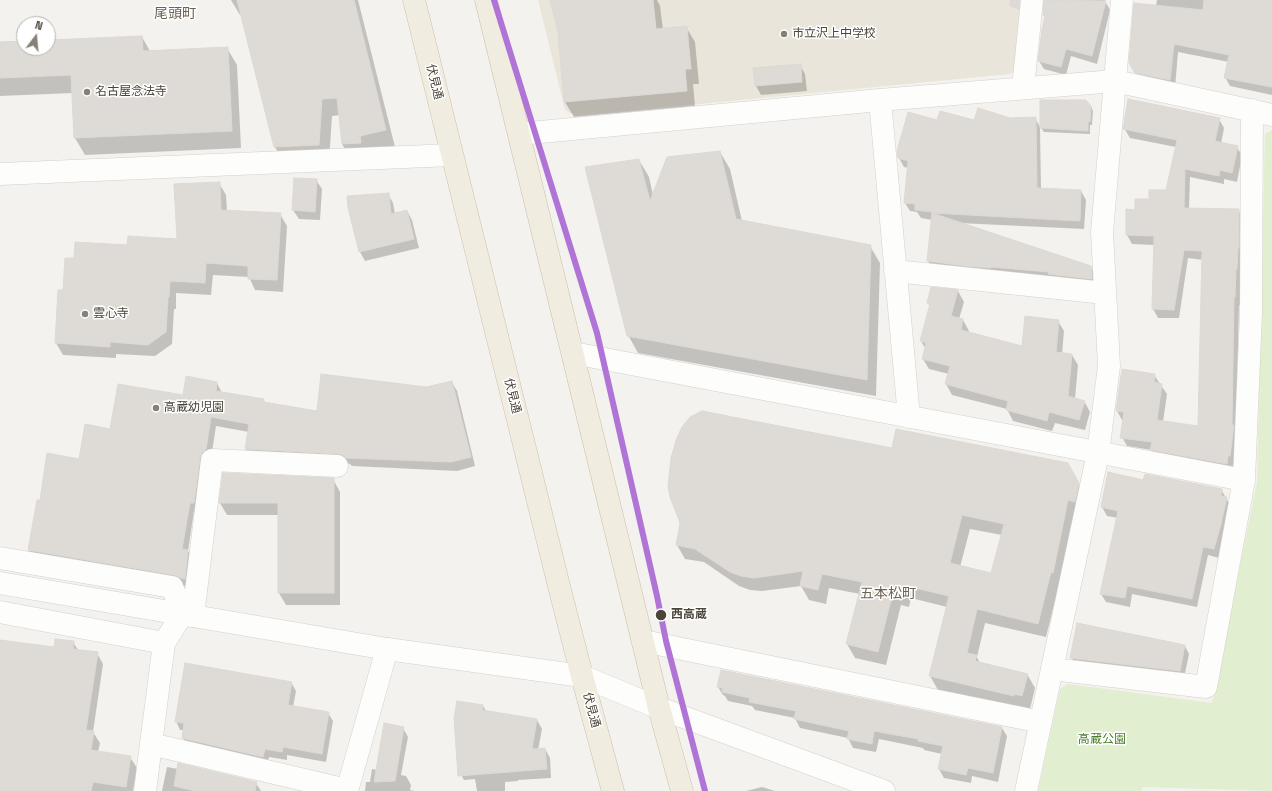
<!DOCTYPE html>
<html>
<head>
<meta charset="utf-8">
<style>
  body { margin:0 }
  #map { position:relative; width:1272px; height:791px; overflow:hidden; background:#f4f2ee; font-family:"Space Grotesk",sans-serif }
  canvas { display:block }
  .north { position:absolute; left:16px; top:16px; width:40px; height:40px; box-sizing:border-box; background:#fff; border:1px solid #b7b4b0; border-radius:50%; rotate:16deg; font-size:11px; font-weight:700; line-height:16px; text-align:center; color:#4b4439 }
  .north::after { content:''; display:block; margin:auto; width:14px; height:18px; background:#868178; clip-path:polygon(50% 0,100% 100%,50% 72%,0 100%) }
</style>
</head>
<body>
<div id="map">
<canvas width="1272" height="791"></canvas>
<div class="north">N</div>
</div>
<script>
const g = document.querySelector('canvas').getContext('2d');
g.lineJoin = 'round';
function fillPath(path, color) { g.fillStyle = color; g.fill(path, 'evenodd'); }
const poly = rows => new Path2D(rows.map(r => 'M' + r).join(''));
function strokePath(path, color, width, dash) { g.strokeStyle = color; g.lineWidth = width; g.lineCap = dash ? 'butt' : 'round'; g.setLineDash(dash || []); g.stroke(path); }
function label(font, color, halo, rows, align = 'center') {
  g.font = font + ' "Space Grotesk","Noto Sans JP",sans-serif'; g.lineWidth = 3; g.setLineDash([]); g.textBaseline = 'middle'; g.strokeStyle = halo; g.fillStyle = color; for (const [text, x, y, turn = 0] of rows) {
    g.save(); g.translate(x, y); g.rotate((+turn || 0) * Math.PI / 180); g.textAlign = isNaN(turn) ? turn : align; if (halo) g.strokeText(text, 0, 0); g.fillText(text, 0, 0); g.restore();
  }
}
const education = poly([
  [538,0,1025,0,1018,68,1010,74,575,116,565,110]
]);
const green = poly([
  [1272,130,1272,791,1143,787,1141,791,1038,791,1060,689,1068,684,1212,703,1257,482,1265,134]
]);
const shadow = poly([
  [231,0,358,0,395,147,352,161,342,144,340,115,332,116,329,162,285,164,275,147,242,15,240,15],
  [551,0,657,0,660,6,663,29,686,27,695,42,699,84,693,84,695,106,574,117,565,102,559,32],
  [1045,0,1105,0,1105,1,1110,10,1097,64,1071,56,1066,75,1044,69,1039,61,1046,18,1044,15],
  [1157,0,1272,0,1272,95,1230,86,1225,77,1229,62,1178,52,1175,88,1141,81,1135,72,1156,6],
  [142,37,150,51,227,48,237,65,241,148,85,155,75,138,73,93,0,96,0,43,24,42,24,48,48,48,48,41],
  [800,65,805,74,807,91,761,95,756,86],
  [1091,106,1093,111,1092,125,1090,125,1090,134,1044,132,1041,128],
  [1035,118,1040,127,1041,189,1081,191,1086,200,1084,229,959,223,1091,267,1095,274,1095,285,932,268,928,261,932,220,921,218,917,212,910,211,905,203,909,168,904,167,899,158,938,121,975,122,1009,119],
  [1219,119,1224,128,1221,144,1237,147,1242,156,1237,182,1224,179,1224,184,1190,177,1189,209,1238,210,1244,219,1240,305,1239,305,1236,432,1235,465,1233,465,1232,473,1156,458,1152,450,1127,446,1122,437,1124,420,1122,420,1117,411,1154,375,1167,394,1163,422,1199,427,1203,260,1188,258,1179,318,1158,318,1153,309,1154,245,1132,244,1127,235,1127,210,1136,211,1150,200,1167,191,1176,147,1130,138,1124,128],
  [720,152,730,169,742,221,870,246,880,263,876,396,638,353,628,335,639,160,649,177,653,195],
  [316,180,322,189,320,220,299,219,293,210],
  [219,183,226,195,227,211,280,214,287,226,283,292,255,290,249,277,213,275,211,295,176,293,176,309,174,309,172,344,155,356,116,354,116,358,63,355,56,343,64,291,75,259,128,246,178,240],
  [388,194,393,203,395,214,407,211,412,220,419,248,365,261,360,252,349,208],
  [932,288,958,291,964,302,959,319,963,320,969,331,968,333,1023,347,1058,321,1064,331,1062,354,1072,355,1078,365,1075,399,1084,401,1090,412,1085,430,1055,423,1052,431,1013,421,1007,409,952,395,946,384,949,374,929,369,923,359,925,348,921,341,930,307,928,303],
  [452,382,457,391,475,466,457,471,352,466,350,464,343,462,251,458,246,449,249,432,216,426,211,459,199,511,194,511,188,551,193,560,187,587,180,584,35,559,29,550,40,502,80,460,111,430,183,397,217,383,222,393,263,400,265,403,318,412],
  [893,450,1067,464,1086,497,1059,585,1046,637,985,623,977,657,980,663,1027,674,1035,688,1030,709,938,690,930,676,947,607,911,598,909,607,901,605,886,665,855,658,847,644,860,594,829,588,826,604,809,600,801,586,762,591,750,590,739,586,704,562,685,559,677,545],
  [970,529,1002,535,992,575,960,567],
  [333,479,340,492,340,605,286,605,279,593,279,515,227,515,220,503],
  [1144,481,1221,489,1231,507,1219,558,1208,555,1197,607,1132,594,1130,607,1106,602,1101,594,1118,518,1107,516,1102,507],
  [1078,624,1185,646,1189,654,1184,678,1076,665,1071,657],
  [0,641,55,648,73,642,78,650,97,653,103,664,93,732,100,743,98,752,130,757,137,768,133,791,0,791],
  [291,682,296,691,293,707,328,713,333,721,326,762,287,755,287,760,269,757,267,765,188,747,183,738,184,730,180,730,176,721],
  [718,687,1002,728,1007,736,998,782,972,776,971,783,944,778,939,769,942,754,924,750,923,748,879,739,876,752,853,748,848,738,800,728,795,718,755,710,752,706,728,701,725,696,723,695],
  [483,706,486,711,537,720,542,729,538,750,545,749,550,758,551,778,518,780,518,781,505,782,505,791,477,791,475,779,464,780,459,771],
  [403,728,408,737,401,775,406,776,411,785,410,790,415,791,365,791,366,782,370,782,372,769,377,770],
  [167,767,256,783,261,791,162,791],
  [762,787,775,791,746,791]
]);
const building = poly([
  [237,0,354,0,386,130,360,136,361,143,342,144,337,98,322,99,319,145,274,147,237,0],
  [550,0,653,0,656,29,687,26,691,69,685,69,687,91,564,102,558,32,550,0],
  [1010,0,1019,0,1019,9,1010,6,1010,0],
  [1044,0,1106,1,1092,56,1066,49,1061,67,1038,61,1042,29,1045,16,1043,15,1044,0],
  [1204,0,1272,0,1272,87,1224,78,1229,55,1174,44,1170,80,1135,73,1129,63,1134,3,1203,10,1204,0],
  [142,36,143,51,228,47,232,131,74,138,71,75,0,78,0,42,24,41,24,48,48,48,48,40,142,36],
  [801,64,802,82,755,86,753,68,801,64],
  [1128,99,1220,118,1215,141,1238,146,1232,173,1220,170,1219,176,1185,169,1184,208,1239,209,1239,248,1238,248,1237,269,1236,269,1235,297,1234,297,1232,425,1234,425,1233,433,1230,456,1228,456,1227,464,1150,450,1152,442,1120,438,1124,412,1116,411,1122,369,1155,374,1154,382,1162,384,1157,420,1198,426,1202,251,1184,250,1174,310,1152,309,1154,236,1126,235,1126,209,1135,210,1135,199,1149,199,1149,190,1166,190,1177,140,1123,129,1128,99],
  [1040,100,1086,100,1091,106,1090,122,1088,121,1088,131,1040,128,1040,100],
  [978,108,1010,118,1036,117,1037,188,1081,190,1080,221,932,213,932,212,915,210,915,204,904,203,908,161,898,158,897,151,908,112,937,120,940,111,974,120,978,108],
  [720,151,736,219,871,245,867,380,627,336,585,167,639,159,650,201,667,157,720,151],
  [294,178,317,179,315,212,292,210,294,178],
  [220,182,221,210,281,213,277,280,248,279,248,266,206,263,205,283,170,281,169,297,168,297,166,332,148,345,110,342,110,347,55,343,58,290,63,290,65,258,74,258,75,242,127,245,128,236,177,239,174,184,220,182],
  [389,193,391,214,407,210,414,239,359,252,348,208,347,196,389,193],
  [932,213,1091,266,1092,279,1048,274,1049,272,991,267,991,268,965,266,927,261,932,213],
  [931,287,958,290,951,316,963,319,961,330,1022,346,1025,316,1059,320,1056,352,1072,354,1068,396,1085,401,1079,420,1049,412,1047,421,1006,410,1008,401,945,384,950,366,922,359,926,343,920,341,930,304,927,303,931,287],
  [321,374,426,387,452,381,471,457,451,462,346,458,343,455,338,454,245,449,249,424,211,417,206,449,202,453,200,458,194,503,190,503,182,549,188,550,185,579,181,578,174,575,28,550,37,500,40,500,47,453,79,459,85,424,110,429,118,384,183,395,186,376,217,382,216,391,264,399,264,402,317,411,321,374],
  [702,411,892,448,896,429,1068,463,1079,483,1075,502,1068,500,1053,573,1051,572,1038,624,977,609,967,653,977,655,975,661,1028,674,1022,696,1015,694,1014,696,929,676,949,596,903,585,901,594,893,592,878,652,846,644,862,582,822,574,818,590,800,586,803,571,754,578,741,576,730,572,695,549,676,545,680,523,670,497,668,486,671,458,676,440,682,427,690,417,702,411],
  [962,515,1004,524,991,573,950,563,962,515],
  [1108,472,1143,480,1145,474,1222,489,1221,496,1227,497,1221,524,1214,549,1203,547,1192,599,1127,586,1125,598,1100,594,1118,511,1101,507,1108,472],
  [223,473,334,478,334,593,278,593,278,503,219,503,223,473],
  [1077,623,1185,645,1180,671,1070,658,1077,623],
  [55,639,74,641,73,649,98,652,86,730,94,731,91,750,131,756,126,787,93,782,91,791,0,791,0,640,54,647,55,639],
  [185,663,292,682,288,705,329,712,322,754,283,747,282,752,265,749,263,757,182,738,184,723,175,722,185,663],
  [721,670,1002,727,993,773,968,768,966,775,938,769,943,746,918,741,918,739,874,731,872,744,847,739,849,731,794,719,796,711,749,702,750,698,722,692,723,688,717,687,721,670],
  [457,701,483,705,482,710,537,719,532,749,545,748,547,769,458,776,454,718,457,701],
  [384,723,404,727,395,781,374,782,384,723],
  [178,763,257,782,255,791,195,791,174,786,178,763]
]);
const minor = poly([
  [1023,88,1032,0],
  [880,100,909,417],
  [519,134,880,100,1115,81,1272,115],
  [0,174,452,155],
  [895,271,1105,293],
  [573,353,1244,480],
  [0,558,172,587,183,613,164,643,145,791],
  [0,612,164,643],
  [193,616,212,460,337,466],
  [643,641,1041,722],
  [1052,669,1206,687,1244,480,1251,312,1252,110],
  [151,744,347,790],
  [347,791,387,649],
  [1026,791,1098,453,1109,366,1102,232,1122,0]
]);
const tertiary = poly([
  [0,583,387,649,582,676,659,708,884,791]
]);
const trunk = poly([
  [414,0,559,586,582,676,613,791],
  [486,0,659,708,682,791]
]);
const metro1 = poly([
  [494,0,597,333,657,596,666,641,705,791]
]);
const markers = [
  [784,34,4,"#868178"],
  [87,92,4,"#868178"],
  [85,314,4,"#868178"],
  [156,408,4,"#868178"],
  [661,615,6,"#4b4439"]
];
const poiNames = [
  ["市立沢上中学校",792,34],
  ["名古屋念法寺",95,92],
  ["雲心寺",93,314],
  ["高蔵幼児園",164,408]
];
const streetNames = [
  ["伏見通",434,82,76],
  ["伏見通",512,396,76],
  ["伏見通",591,710,75]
];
const stopNames = [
  ["西高蔵",671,615]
];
const parkNames = [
  ["高蔵公園",1102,740]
];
const quarterNames = [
  ["尾頭町",175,14],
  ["五本松町",888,594]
];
fillPath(education, '#eae5da');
fillPath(green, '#e1eecf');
fillPath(shadow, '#0003');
fillPath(building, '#dedbd6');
strokePath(building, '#dcd9d4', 1);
strokePath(minor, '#d2d0cb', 23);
strokePath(tertiary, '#d2d0cb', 23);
strokePath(trunk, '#ccbfa9', 23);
strokePath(minor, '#fdfdfc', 22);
strokePath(tertiary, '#fdfdfc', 22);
strokePath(trunk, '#f0ece0', 22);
strokePath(metro1, '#b074d6', 6);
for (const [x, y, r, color] of markers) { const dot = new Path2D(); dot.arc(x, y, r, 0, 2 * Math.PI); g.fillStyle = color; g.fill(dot); strokePath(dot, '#fff', 1.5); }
label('12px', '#4b4439', '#fff', poiNames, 'left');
label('12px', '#4b4439', '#fff', streetNames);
label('bold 12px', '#4b4439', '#fff', stopNames, 'left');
label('12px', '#4a7f2a', '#fff', parkNames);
label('14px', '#6e6250', '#fff', quarterNames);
</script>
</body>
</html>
